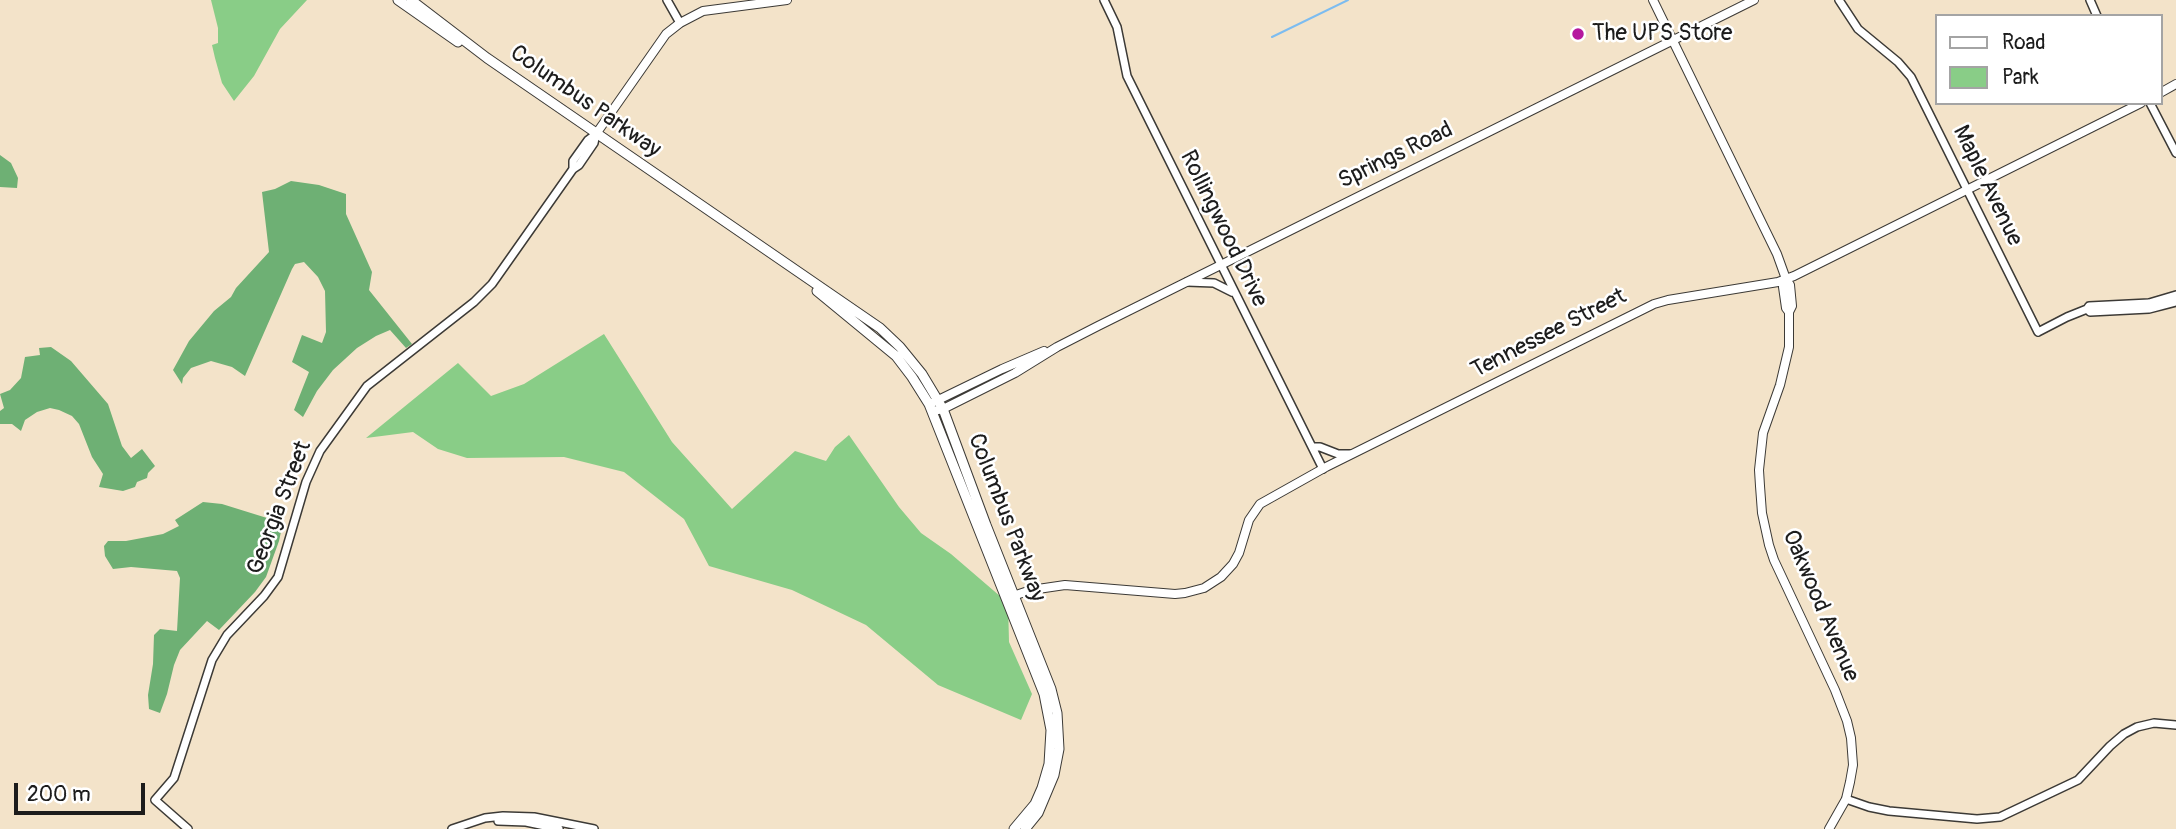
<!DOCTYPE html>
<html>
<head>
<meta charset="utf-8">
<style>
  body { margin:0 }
  #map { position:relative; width:2176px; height:829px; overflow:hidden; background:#f3e3c9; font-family:Pangolin,sans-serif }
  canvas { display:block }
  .legend { position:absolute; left:1935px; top:14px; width:228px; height:91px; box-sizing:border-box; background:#fff; border:2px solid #a4a4a4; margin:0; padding:9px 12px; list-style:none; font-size:21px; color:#1c1c1c }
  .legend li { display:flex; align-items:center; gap:14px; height:35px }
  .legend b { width:35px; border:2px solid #a4a4a4 }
  .scale { position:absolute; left:14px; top:783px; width:131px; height:32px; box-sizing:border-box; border:4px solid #1c1c1c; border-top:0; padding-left:9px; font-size:21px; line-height:24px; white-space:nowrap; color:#1c1c1c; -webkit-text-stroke:5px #fff; paint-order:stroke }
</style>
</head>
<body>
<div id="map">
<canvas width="2176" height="829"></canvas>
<ul class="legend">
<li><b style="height:9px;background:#fff"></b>Road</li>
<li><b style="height:19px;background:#89cd87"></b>Park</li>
</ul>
<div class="scale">200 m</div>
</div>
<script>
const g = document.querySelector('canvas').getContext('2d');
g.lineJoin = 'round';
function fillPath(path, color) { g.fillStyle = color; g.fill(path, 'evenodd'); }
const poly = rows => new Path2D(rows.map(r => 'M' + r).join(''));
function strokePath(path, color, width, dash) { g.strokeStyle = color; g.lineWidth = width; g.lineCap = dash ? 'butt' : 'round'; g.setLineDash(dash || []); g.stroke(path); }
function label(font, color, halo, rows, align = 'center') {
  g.font = font + ' Pangolin,sans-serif'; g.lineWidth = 5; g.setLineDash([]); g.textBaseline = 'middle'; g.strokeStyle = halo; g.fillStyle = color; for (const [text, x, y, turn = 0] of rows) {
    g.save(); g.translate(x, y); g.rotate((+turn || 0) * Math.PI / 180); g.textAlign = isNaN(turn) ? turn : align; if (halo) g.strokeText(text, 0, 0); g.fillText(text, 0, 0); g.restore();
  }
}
const green = poly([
  [211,0,307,0,280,29,254,76,234,101,222,83,215,58,212,45,218,43,218,28],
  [604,334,672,442,732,509,795,451,826,461,835,447,849,435,899,507,921,533,951,554,1008,603,1009,642,1032,694,1021,720,938,685,866,625,792,590,709,566,684,519,624,472,564,457,467,458,438,449,413,432,366,438,458,363,491,396,524,384]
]);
const forest = poly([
  [0,155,11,163,18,178,17,188,0,187],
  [291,181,319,185,346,194,346,214,372,272,369,290,412,344,406,348,390,330,376,336,357,348,333,370,317,391,303,417,294,410,309,372,292,362,302,335,322,343,326,332,325,291,318,277,304,262,295,264,292,269,245,376,232,367,211,361,191,368,183,378,182,384,173,370,189,341,214,311,231,297,236,288,269,252,262,192,275,189],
  [51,347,71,361,108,404,122,446,131,458,142,449,155,466,148,473,147,478,137,482,135,487,123,491,99,487,103,474,92,457,79,424,72,416,59,410,50,408,37,412,25,420,21,431,12,424,0,424,0,411,4,408,0,394,10,390,21,378,25,357,40,355,39,348],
  [203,502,222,504,267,518,274,528,279,526,282,527,279,541,266,577,255,592,219,630,207,621,180,650,174,665,167,694,160,713,149,709,148,695,153,664,154,635,160,629,177,631,180,578,177,571,131,567,113,569,105,556,104,546,108,541,126,541,163,534,179,526,175,520]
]);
const stream = poly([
  [1272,37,1348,0]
]);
const tertiary = poly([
  [667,0,680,23],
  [1104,0,1117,27,1127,76,1323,469],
  [1839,0,1858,29,1898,62,1911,77,2038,332,2067,317,2087,309,2089,306,2149,303,2176,295],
  [2090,0,2097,16],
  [2150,103,2176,153],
  [573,169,573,161,588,140,596,134],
  [1187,282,1214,283,1232,292],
  [2087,309,2090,312,2149,309,2176,302],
  [1313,447,1320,447,1338,454,1350,454],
  [1846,799,1869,807,1889,811,1977,819,2000,817,2078,780,2110,746,2124,734,2137,727,2154,723,2176,725],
  [498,821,526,822,559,829],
  [188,829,155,800,174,778,212,660,227,635,264,596,278,577,306,482,320,451,367,386,474,302,492,284,573,169,579,165,594,143,596,134],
  [452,829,485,818,503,816,534,817,594,829]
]);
const secondary = poly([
  [1653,0,1777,254,1786,279,1790,285,1792,306,1789,312,1789,347,1780,385,1763,433,1759,470,1760,486,1762,513,1769,545,1774,560,1835,690,1847,721,1851,738,1853,765,1850,782,1846,799,1829,829],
  [2160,93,2176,84],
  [596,134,666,34,680,23,703,11,787,0],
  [1786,279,1783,287,1786,308,1789,312],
  [932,403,1002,369,1044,351],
  [933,411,943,409,1015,373,1057,347,1098,326,1754,0],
  [1010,597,1031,590,1065,585,1175,594,1185,593,1204,588,1221,577,1233,564,1239,553,1249,520,1260,504,1326,467,1654,304,1668,300,1778,282,1794,276,2141,103]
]);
const primary = poly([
  [398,0,458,42],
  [411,0,487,58,880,328,900,347,922,374,943,409,986,525,1051,689,1057,713,1059,749,1054,775,1038,813,1025,829],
  [817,291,896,356,912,377,929,404,1044,694,1051,730,1049,764,1042,788,1035,804,1014,829]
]);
const markers = [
  [1578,34,7,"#b5179e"]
];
const poiNames = [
  ["The UPS Store",1592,34]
];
const streetNames = [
  ["Columbus Parkway",585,102,35],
  ["Springs Road",1396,156,-26],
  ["Maple Avenue",1987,186,64],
  ["Rollingwood Drive",1223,229,64],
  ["Tennessee Street",1549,334,-27],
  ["Georgia Street",280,508,-69],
  ["Columbus Parkway",1006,518,69],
  ["Oakwood Avenue",1820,606,67]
];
fillPath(green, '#89cd87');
fillPath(forest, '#6eb074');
strokePath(stream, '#7cbcf0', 2);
strokePath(tertiary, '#3c3a36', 10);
strokePath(secondary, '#3c3a36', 10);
strokePath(primary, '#3c3a36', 11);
strokePath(tertiary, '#fff', 7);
strokePath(secondary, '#fff', 8);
strokePath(primary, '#fff', 9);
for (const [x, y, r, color] of markers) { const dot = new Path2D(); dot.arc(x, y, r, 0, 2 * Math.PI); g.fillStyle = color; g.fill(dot); strokePath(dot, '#fff', 2.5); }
label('23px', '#1c1c1c', '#fff', poiNames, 'left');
label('23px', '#1c1c1c', '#fff', streetNames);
</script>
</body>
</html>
